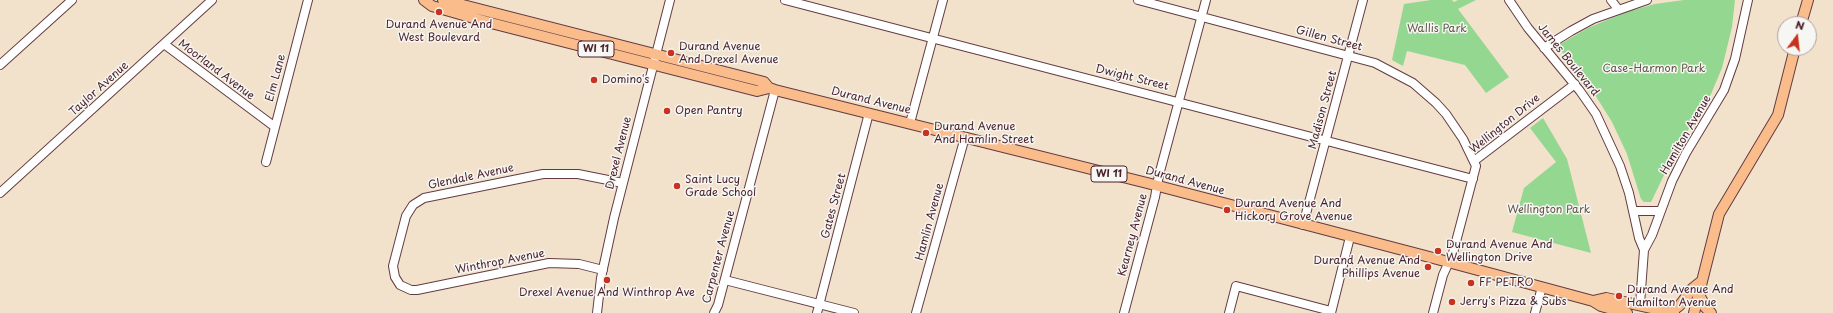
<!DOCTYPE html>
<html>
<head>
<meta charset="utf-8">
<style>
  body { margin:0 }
  #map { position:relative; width:1833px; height:313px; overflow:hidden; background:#f2e2cb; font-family:"Playpen Sans",sans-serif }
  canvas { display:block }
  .north { position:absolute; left:1777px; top:16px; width:40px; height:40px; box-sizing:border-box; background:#f6f6f2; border:1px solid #b1a0a2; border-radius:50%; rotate:15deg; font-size:11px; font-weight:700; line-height:16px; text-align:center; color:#4a1f2b }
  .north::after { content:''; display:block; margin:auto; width:14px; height:18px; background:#c8321e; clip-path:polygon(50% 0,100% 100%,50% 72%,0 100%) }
</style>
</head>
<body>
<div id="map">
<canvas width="1833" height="313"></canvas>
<div class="north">N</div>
</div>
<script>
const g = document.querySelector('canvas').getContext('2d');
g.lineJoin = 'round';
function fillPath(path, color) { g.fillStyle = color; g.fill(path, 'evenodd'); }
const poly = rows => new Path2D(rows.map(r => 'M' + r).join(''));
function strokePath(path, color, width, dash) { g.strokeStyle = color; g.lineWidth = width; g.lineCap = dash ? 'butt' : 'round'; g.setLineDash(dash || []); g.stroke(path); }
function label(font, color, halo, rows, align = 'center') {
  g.font = font + ' "Playpen Sans",sans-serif'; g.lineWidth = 3; g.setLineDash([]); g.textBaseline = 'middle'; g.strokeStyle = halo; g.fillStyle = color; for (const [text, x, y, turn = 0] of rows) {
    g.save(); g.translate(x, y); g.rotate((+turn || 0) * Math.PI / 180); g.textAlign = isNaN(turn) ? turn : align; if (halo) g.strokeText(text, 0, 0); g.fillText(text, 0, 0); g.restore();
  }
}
const green = poly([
  [1431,0,1452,0,1454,2,1458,0,1476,0,1458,9,1509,77,1486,93,1465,65,1407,51,1403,66,1392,60,1404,4],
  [1684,0,1735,0,1732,27,1722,68,1711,94,1678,146,1653,198,1651,202,1644,202,1641,199,1627,154,1612,122,1587,82,1557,46,1588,28,1626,12,1655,4],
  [1543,118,1567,159,1591,253,1512,232,1524,188,1556,162,1530,128]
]);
const minor = poly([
  [785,0,1473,179],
  [1138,0,1375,63,1413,83,1436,103,1446,114,1463,139,1476,166,1453,253,1443,275,1433,313],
  [1509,0,1528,28,1580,91,1596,114,1620,166,1629,193,1639,238,1644,250],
  [1611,0,1618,9],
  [164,44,275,127],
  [1544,48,1571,31,1593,19,1647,0],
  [0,65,72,0],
  [910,123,943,0],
  [1474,161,1575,84],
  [266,162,308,0],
  [0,193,212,0],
  [1633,211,1660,211],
  [1303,225,1363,0],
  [603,270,579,264,549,263,417,290,411,290,400,285,395,277,393,266,406,216,413,205,424,198,543,174,578,174,623,183],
  [725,280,854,313],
  [1640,304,1644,250,1652,235,1672,181,1686,153,1724,90,1735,59,1748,0],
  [597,313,601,278,614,218,670,0],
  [714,313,718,305,775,90],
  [817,313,869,113],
  [916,313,965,137],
  [1124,313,1155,197,1159,175,1206,0],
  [1229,313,1236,286,1331,311],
  [1331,313,1350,237],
  [1535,313,1542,287]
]);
const major = poly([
  [424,0,432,6,491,23,757,91,769,88],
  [443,0,764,82,769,88,775,90,1147,183,1437,259,1593,301,1601,306,1627,313],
  [1801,24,1808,0],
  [1699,294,1705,307,1711,313],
  [1593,301,1606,298,1674,313],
  [1671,312,1680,305,1692,289,1702,281],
  [1694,313,1719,214,1778,115,1795,48]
]);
const markers = [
  [439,12,4,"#c8321e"],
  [671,53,4,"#c8321e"],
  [594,80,4,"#c8321e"],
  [667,111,4,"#c8321e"],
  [926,133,4,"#c8321e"],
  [677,186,4,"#c8321e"],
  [1227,210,4,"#c8321e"],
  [1438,251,4,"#c8321e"],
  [1428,267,4,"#c8321e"],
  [607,280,4,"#c8321e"],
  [1471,283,4,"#c8321e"],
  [1619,296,4,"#c8321e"],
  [1452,302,4,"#c8321e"]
];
const shields = [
  [596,49,36],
  [1109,174,36]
];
const shieldNames = [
  ["WI 11",596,49],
  ["WI 11",1109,174]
];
const poiNames = [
  ["Durand Avenue And",439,25,"center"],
  ["West Boulevard",439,38,"center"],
  ["Durand Avenue",679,47],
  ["And Drexel Avenue",679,60],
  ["Domino's",602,80],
  ["Open Pantry",675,111],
  ["Durand Avenue",934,127],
  ["And Hamlin Street",934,140],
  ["Saint Lucy",685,180],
  ["Grade School",685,193],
  ["Durand Avenue And",1235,204],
  ["Hickory Grove Avenue",1235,217],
  ["Durand Avenue And",1446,245],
  ["Wellington Drive",1446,258],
  ["Durand Avenue And",1420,261,"right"],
  ["Phillips Avenue",1420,274,"right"],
  ["FF PETRO",1479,283],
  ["Durand Avenue And",1627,290],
  ["Hamilton Avenue",1627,303],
  ["Drexel Avenue And Winthrop Ave",607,293,"center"],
  ["Jerry's Pizza & Subs",1460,302]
];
const parkNames = [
  ["Wallis Park",1437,29],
  ["Case-Harmon Park",1654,69],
  ["Wellington Park",1549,210]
];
const streetNames = [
  ["Gillen Street",1329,39,15],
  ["James Boulevard",1568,60,51],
  ["Moorland Avenue",216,70,37],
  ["Elm Lane",276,78,-75],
  ["Dwight Street",1132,78,14],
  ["Taylor Avenue",99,89,-42],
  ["Durand Avenue",871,101,14],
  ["Madison Street",1323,110,-75],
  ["Wellington Drive",1505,124,-39],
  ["Hamilton Avenue",1686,135,-60],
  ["Drexel Avenue",619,153,-76],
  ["Glendale Avenue",471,177,-12],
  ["Durand Avenue",1185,181,15],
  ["Gates Street",834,206,-75],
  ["Hamlin Avenue",930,222,-75],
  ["Kearney Avenue",1133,235,-75],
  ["Carpenter Avenue",719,257,-75],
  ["Winthrop Avenue",500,262,-11]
];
fillPath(green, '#93d790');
strokePath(minor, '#633c43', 10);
strokePath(major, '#633c43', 12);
strokePath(minor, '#fff', 8);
strokePath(major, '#fabc8b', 10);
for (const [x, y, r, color] of markers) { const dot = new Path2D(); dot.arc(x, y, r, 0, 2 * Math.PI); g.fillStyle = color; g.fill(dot); strokePath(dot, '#f6f6f2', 1.5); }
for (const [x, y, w] of shields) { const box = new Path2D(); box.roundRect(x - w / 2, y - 8, w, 16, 3); g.fillStyle = '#f6f6f2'; g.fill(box); strokePath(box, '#4a1f2b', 1); }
label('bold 10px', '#4a1f2b', null, shieldNames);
label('11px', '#4a1f2b', '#f6f6f2', poiNames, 'left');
label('11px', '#605649', '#f6f6f2', parkNames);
label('11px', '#4a1f2b', '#f6f6f2', streetNames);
</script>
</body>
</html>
